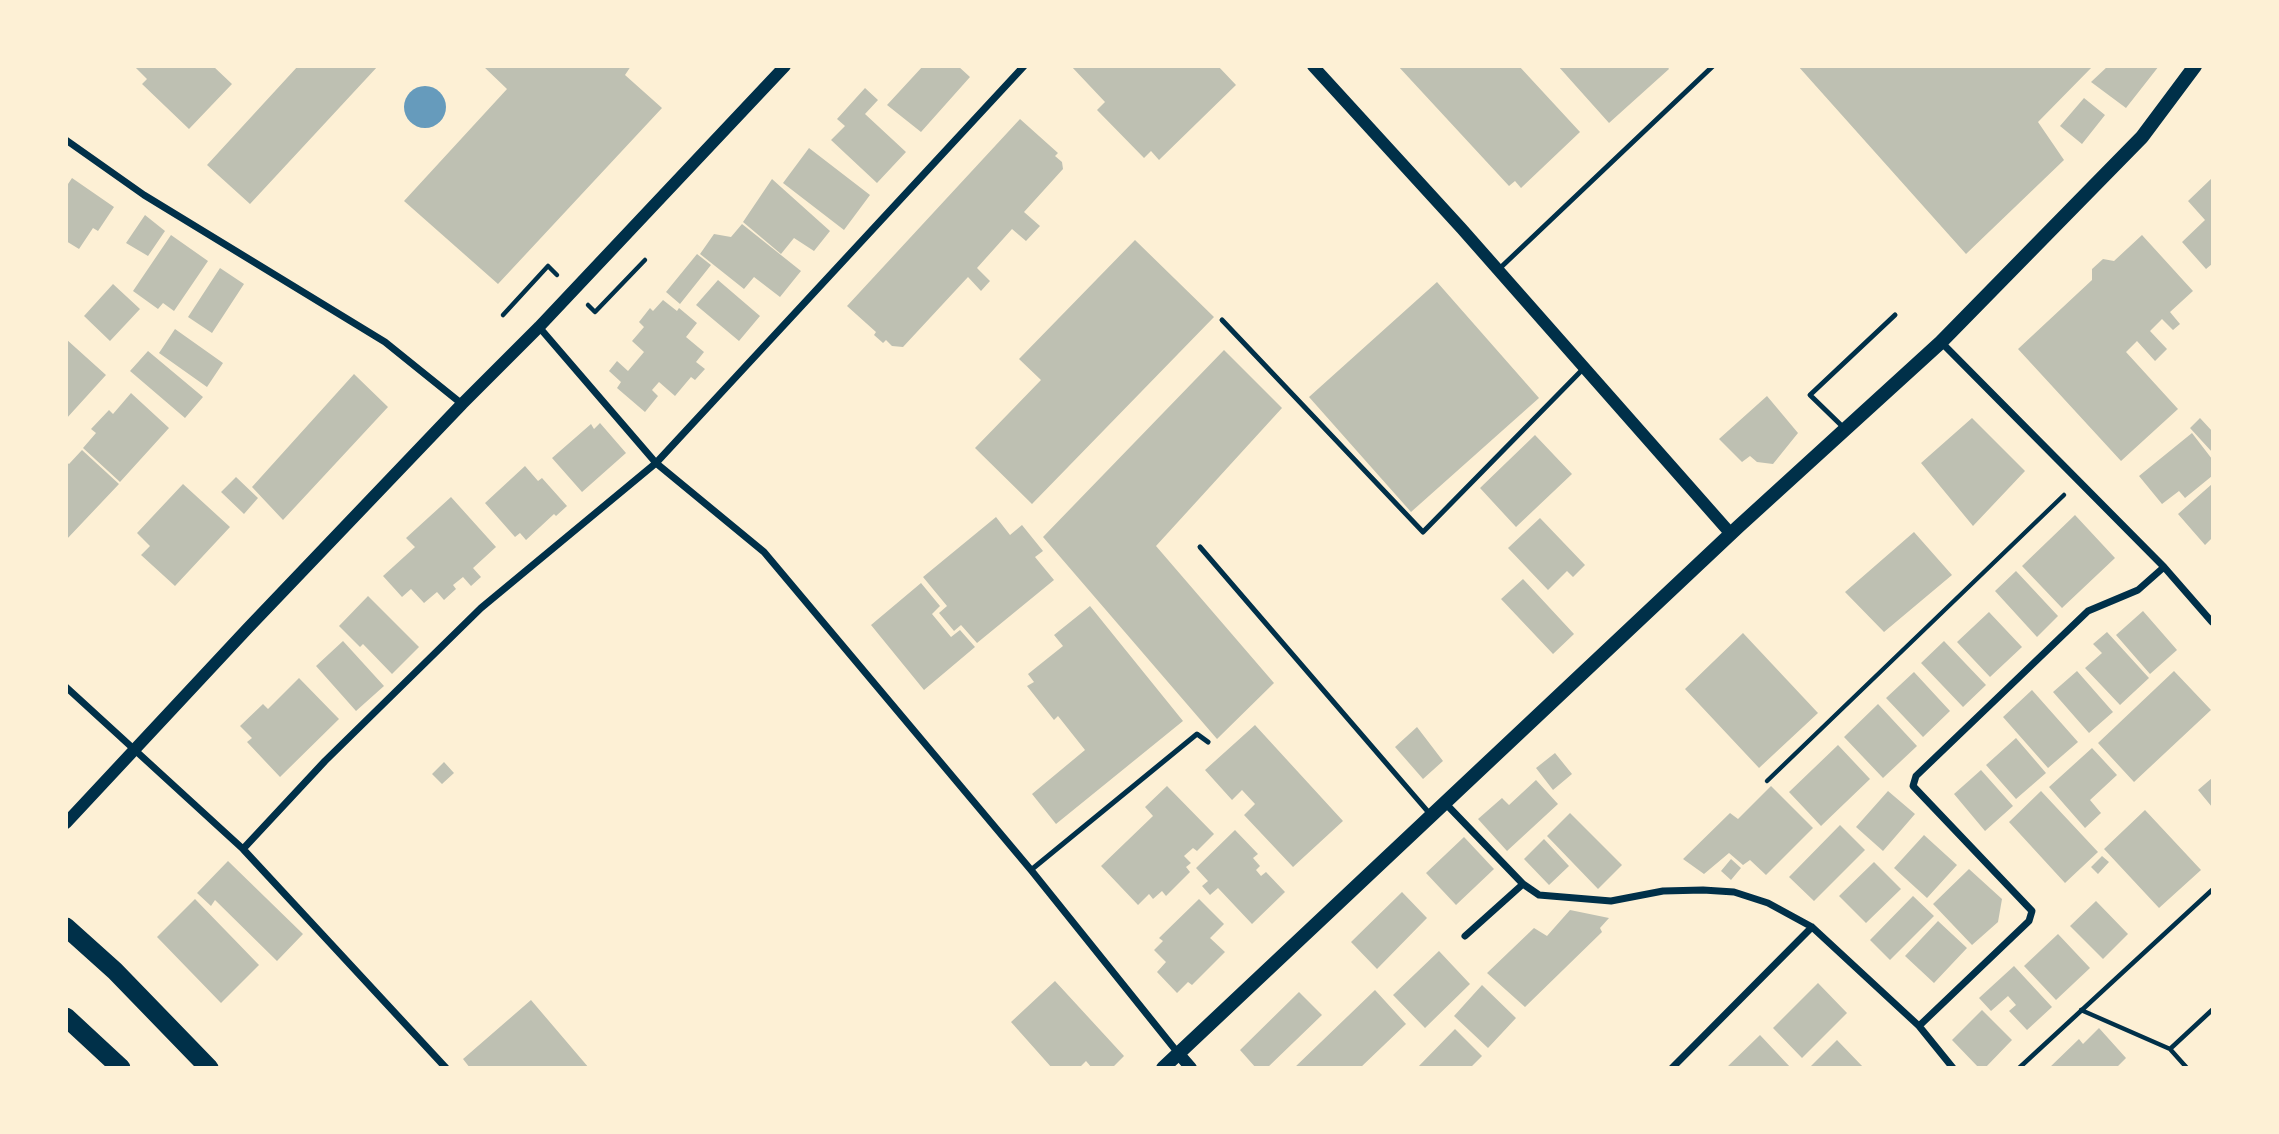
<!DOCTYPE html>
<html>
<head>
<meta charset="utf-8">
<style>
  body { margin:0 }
  #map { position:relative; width:2279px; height:1134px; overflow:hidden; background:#fdf0d5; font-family:"Times New Roman",serif }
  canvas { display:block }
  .frame { position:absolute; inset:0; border:68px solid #fdf0d5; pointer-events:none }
</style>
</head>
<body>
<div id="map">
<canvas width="2279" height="1134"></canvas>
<div class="frame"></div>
</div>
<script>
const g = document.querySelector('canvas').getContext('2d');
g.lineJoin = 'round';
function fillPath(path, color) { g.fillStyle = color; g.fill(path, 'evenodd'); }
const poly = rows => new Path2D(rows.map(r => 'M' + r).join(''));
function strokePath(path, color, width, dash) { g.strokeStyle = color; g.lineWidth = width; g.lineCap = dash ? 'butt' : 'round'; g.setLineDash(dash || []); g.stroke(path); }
const water = poly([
  '404 107a21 21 0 1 1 42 0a21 21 0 1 1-42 0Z'
]);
const building = poly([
  [134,66,213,66,232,84,189,129,142,84,147,79],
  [298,66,378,66,250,204,207,165],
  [483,66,631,66,625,75,662,108,498,284,404,201,507,89],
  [923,66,958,66,970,77,921,132,887,105],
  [1071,66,1218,66,1236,85,1159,160,1151,151,1144,158,1097,110,1105,102],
  [1398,66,1519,66,1580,132,1521,188,1515,181,1509,186],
  [1558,66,1667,66,1669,69,1609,123],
  [1798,66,2093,66,2038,122,2064,160,1966,254],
  [2108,66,2159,66,2126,108,2091,82],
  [865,88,878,100,865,114,906,152,877,183,831,140,845,126,837,119],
  [2084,98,2105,115,2082,144,2060,126],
  [1020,119,1058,153,1055,156,1062,162,1063,169,1024,212,1040,226,1026,241,1012,229,977,268,990,281,981,291,968,277,903,347,892,346,886,340,883,343,874,335,876,332,847,306],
  [809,148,870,195,844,230,783,183],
  [72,178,114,207,98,231,93,228,79,249,66,241,66,187],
  [2212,178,2212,264,2206,269,2182,242,2205,220,2188,201],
  [772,179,830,231,814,251,794,238,781,254,743,222],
  [145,215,165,231,148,256,126,243],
  [742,224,801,271,780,297,754,277,744,289,700,254,714,234,731,237],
  [171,235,208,261,174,311,163,303,158,309,133,291],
  [2142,235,2193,291,2170,312,2180,324,2173,330,2162,319,2150,331,2167,349,2155,361,2137,341,2126,352,2178,409,2121,461,2018,349,2092,280,2092,269,2103,259,2114,261],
  [1135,240,1214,317,1032,504,975,448,1041,380,1019,359],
  [697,254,711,265,680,304,666,292],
  [220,268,244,284,212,333,188,317],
  [718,280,760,316,739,341,696,305],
  [1437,282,1539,398,1411,512,1309,397],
  [113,284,140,309,110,341,84,316],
  [663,300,677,311,679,308,697,323,686,337,704,352,696,362,705,369,695,380,691,377,675,396,659,382,652,390,658,396,645,412,617,388,621,382,609,371,617,361,628,371,644,352,632,341,644,327,639,322,650,308,653,311],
  [175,329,223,363,207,387,159,353],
  [66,339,106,375,66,419],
  [1224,350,1282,408,1156,546,1274,683,1217,739,1043,537],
  [148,351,203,397,185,418,130,371],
  [354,374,388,407,283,520,252,487],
  [131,393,169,428,120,482,83,448,96,433,91,429,109,410,113,414],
  [1767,396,1798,433,1773,464,1757,462,1750,456,1742,462,1719,439],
  [1972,418,2025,471,1973,526,1921,463],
  [2200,418,2212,431,2212,452,2190,428],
  [600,423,626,453,582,492,552,458,591,424,594,429],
  [2192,433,2212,459,2212,476,2185,498,2179,491,2162,504,2139,476],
  [1535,435,1572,474,1516,527,1480,488],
  [82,450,119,484,66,540,66,462,69,464],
  [525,466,538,481,542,478,567,506,556,516,554,514,526,540,520,533,515,537,485,503],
  [236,477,258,498,244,514,221,492],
  [183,484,230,527,175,586,141,555,150,546,137,533],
  [2212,484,2212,538,2205,545,2178,514],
  [451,497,496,547,473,568,481,577,471,586,463,577,453,585,456,589,444,600,437,592,424,603,411,589,402,597,383,576,415,547,406,538],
  [2075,515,2115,558,2062,608,2022,566],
  [996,517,1010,535,1022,525,1043,551,1035,557,1054,580,977,643,961,625,954,631,939,613,947,606,923,577],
  [1540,518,1585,565,1573,577,1567,571,1548,590,1508,548],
  [1914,532,1952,575,1884,632,1845,592],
  [2016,571,2058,616,2037,637,1995,591],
  [1523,579,1574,634,1553,654,1501,599],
  [921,583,940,606,932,614,951,637,960,630,975,647,924,690,871,625],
  [368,596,419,647,392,674,363,644,360,647,339,626],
  [1090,606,1183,721,1056,824,1032,794,1085,750,1058,716,1054,720,1027,686,1034,682,1028,674,1063,646,1054,635],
  [2143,611,2177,650,2150,674,2116,635],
  [1989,612,2022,647,1990,677,1957,642],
  [2107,632,2149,678,2120,705,2085,668,2102,653,2093,644],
  [1743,633,1818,713,1759,768,1685,689],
  [343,641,384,686,356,711,316,666],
  [1944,641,1986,685,1963,707,1921,663],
  [2077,671,2113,712,2089,733,2053,692],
  [2174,671,2211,710,2134,782,2098,743],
  [1914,672,1950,711,1923,737,1886,698],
  [299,678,339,719,280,777,247,742,252,738,240,726,263,704,268,709],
  [2032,690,2078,742,2048,768,2003,717],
  [1878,704,1917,746,1883,778,1844,737],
  [1255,725,1343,821,1293,867,1244,815,1255,804,1242,790,1232,800,1205,770],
  [1417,727,1443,761,1423,779,1395,747],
  [2016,738,2046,773,2016,799,1986,765],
  [1838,745,1870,779,1821,826,1789,792],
  [2092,748,2117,775,2090,800,2101,813,2085,828,2049,787],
  [1555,753,1572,774,1553,790,1536,768],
  [444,762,454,773,442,784,432,774],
  [1981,770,2013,806,1985,831,1954,794],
  [2212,778,2212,807,2198,790],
  [1536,780,1558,804,1507,851,1478,819,1502,798,1509,805],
  [1167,786,1214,834,1197,851,1193,848,1184,856,1191,863,1186,867,1190,872,1166,896,1162,891,1153,899,1149,894,1138,905,1101,866,1153,816,1145,807],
  [1771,786,1813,828,1766,875,1750,860,1743,865,1729,853,1704,874,1683,859,1730,813,1738,819],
  [1888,791,1915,814,1883,851,1856,827],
  [2041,791,2098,852,2065,883,2009,822],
  [2145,810,2201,870,2159,908,2104,849],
  [1570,813,1622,865,1598,889,1547,836],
  [1840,825,1865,850,1814,901,1789,877],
  [1235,830,1258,854,1253,858,1260,866,1256,870,1261,876,1266,872,1285,892,1252,924,1218,888,1210,895,1202,886,1208,881,1196,868],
  [1924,835,1957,865,1927,898,1894,868],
  [1464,837,1494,869,1456,905,1426,873],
  [1544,839,1569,866,1549,885,1524,859],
  [2102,856,2109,862,2098,874,2091,867],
  [1731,859,1741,868,1731,880,1721,871],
  [228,861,303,934,277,961,215,900,211,906,197,893],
  [1874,862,1901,889,1866,923,1839,896],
  [1969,869,2002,899,1998,922,1972,945,1933,904],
  [1402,892,1427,918,1377,969,1351,942],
  [1913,896,1934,916,1890,960,1870,940],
  [195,899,259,965,221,1003,157,937],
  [1199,899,1224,924,1210,938,1225,952,1192,985,1188,982,1177,993,1157,972,1166,962,1154,950,1163,941,1159,938],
  [2096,901,2128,934,2103,959,2070,926],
  [1570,910,1609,918,1600,928,1602,932,1525,1007,1487,973,1534,928,1547,936],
  [1938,921,1967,948,1934,983,1905,956],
  [2058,934,2090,968,2056,1000,2024,966],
  [1439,951,1470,984,1425,1028,1393,995],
  [2014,966,2052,1007,2027,1030,2009,1011,2016,1005,2008,996,1991,1011,1979,998],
  [1055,981,1124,1056,1112,1068,1092,1068,1086,1061,1079,1068,1052,1068,1011,1022],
  [1818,983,1847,1013,1802,1058,1773,1028],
  [1482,985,1516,1018,1488,1048,1454,1016],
  [1375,990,1406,1024,1360,1068,1294,1068],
  [1299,992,1322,1015,1267,1068,1256,1068,1240,1050],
  [531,1000,589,1068,470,1068,463,1059],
  [1982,1010,2012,1040,1985,1068,1979,1068,1952,1040],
  [2099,1028,2126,1058,2116,1068,2049,1068,2079,1039,2083,1044],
  [1455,1029,1482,1056,1470,1068,1417,1068],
  [1760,1035,1791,1068,1726,1068],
  [1837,1040,1864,1068,1809,1068]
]);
const path = poly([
  [588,305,595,312,645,260],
  [503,315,548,266,557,275],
  [1767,781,2064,495],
  [2081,1010,2170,1049,2187,1068],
  [2170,1049,2212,1010],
  [2019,1068,2212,890]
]);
const service = poly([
  [1498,270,1713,66],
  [1222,320,1423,532,1584,368],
  [1843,427,1810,395,1895,315],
  [1200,547,1430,814],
  [1031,870,1197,734,1208,742]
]);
const minor = poly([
  [66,140,144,195,385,342,462,404],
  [539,327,656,463,764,552,1031,870,1178,1053],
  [1941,342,2164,567,2212,622],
  [66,687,243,849,446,1068],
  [1446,804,1523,884,1539,895,1611,901,1663,891,1703,890,1734,892,1768,903,1812,927,1919,1026,1953,1068],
  [243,849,325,761,481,608,656,463,1024,66],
  [1465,936,1523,884],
  [1919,1026,2029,921,2032,911,1913,786,1916,776,2088,611,2138,590,2164,567],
  [1672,1068,1812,927]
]);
const tertiary = poly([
  [1313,66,1462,229,1731,534],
  [66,823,248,628,462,404,539,327,785,66],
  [1178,1053,1191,1068]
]);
const secondary = poly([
  [1163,1068,1738,527,1941,342,2142,137,2195,66]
]);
const trunk = poly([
  [66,927,115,971,209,1068],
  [66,1017,121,1068]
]);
fillPath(water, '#669bbc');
fillPath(building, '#bec0b2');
strokePath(path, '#003049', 4.5);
strokePath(service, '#003049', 5);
strokePath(minor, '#003049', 7);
strokePath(tertiary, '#003049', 12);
strokePath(secondary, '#003049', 14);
strokePath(trunk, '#003049', 19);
</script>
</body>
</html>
